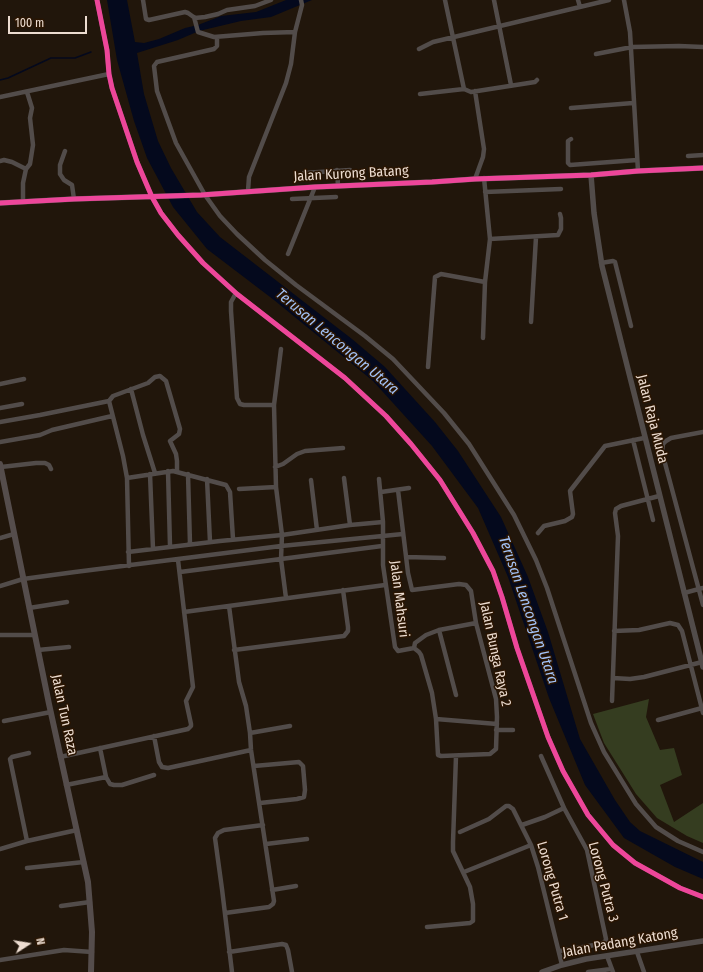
<!DOCTYPE html>
<html>
<head>
<meta charset="utf-8">
<style>
  body { margin:0 }
  #map { position:relative; width:703px; height:972px; overflow:hidden; background:#21160b; font-family:"Fira Sans Condensed",sans-serif }
  canvas { display:block }
  .north { position:absolute; left:8px; top:924px; width:40px; height:40px; -webkit-text-stroke:3px #2a1502; paint-order:stroke; rotate:78deg; font-size:11px; font-weight:700; line-height:16px; text-align:center; color:#ecdcd0 }
  .north::after { content:''; display:block; margin:auto; width:14px; height:18px; background:#ecdcd0; clip-path:polygon(50% 0,100% 100%,50% 72%,0 100%) }
  .scale { position:absolute; left:8px; top:16px; width:79px; height:18px; box-sizing:border-box; border:2px solid #ecdcd0; border-top:0; padding-left:5px; font-size:12px; line-height:14px; white-space:nowrap; color:#ecdcd0; -webkit-text-stroke:3px #2a1502; paint-order:stroke }
</style>
</head>
<body>
<div id="map">
<canvas width="703" height="972"></canvas>
<div class="north">N</div>
<div class="scale">100 m</div>
</div>
<script>
const g = document.querySelector('canvas').getContext('2d');
g.lineJoin = 'round';
function fillPath(path, color) { g.fillStyle = color; g.fill(path, 'evenodd'); }
const poly = rows => new Path2D(rows.map(r => 'M' + r).join(''));
function strokePath(path, color, width, dash) { g.strokeStyle = color; g.lineWidth = width; g.lineCap = dash ? 'butt' : 'round'; g.setLineDash(dash || []); g.stroke(path); }
function label(font, color, halo, rows, align = 'center') {
  g.font = font + ' "Fira Sans Condensed",sans-serif'; g.lineWidth = 3; g.setLineDash([]); g.textBaseline = 'middle'; g.strokeStyle = halo; g.fillStyle = color; for (const [text, x, y, turn = 0] of rows) {
    g.save(); g.translate(x, y); g.rotate((+turn || 0) * Math.PI / 180); g.textAlign = isNaN(turn) ? turn : align; if (halo) g.strokeText(text, 0, 0); g.fillText(text, 0, 0); g.restore();
  }
}
const forest = poly([
  [649,699,646,717,660,750,674,748,682,775,660,785,674,822,703,803,703,843,687,836,657,818,636,794,604,743,593,714]
]);
const water = poly([
  [107,0,127,0,135,42,144,43,159,39,185,28,198,25,221,16,256,12,286,0,312,0,271,17,241,21,199,31,178,40,137,53,144,94,158,141,171,168,197,212,220,237,352,339,385,367,435,422,458,451,501,517,528,577,548,632,580,739,615,800,630,822,640,831,703,862,703,879,675,867,624,838,585,785,549,698,508,577,478,508,432,446,373,381,274,300,207,249,173,207,147,158,134,121,117,60]
]);
const stream = poly([
  [0,80,8,78,51,58,75,58,91,52]
]);
const minor = poly([
  [97,0,107,50,109,74,112,88,137,162,152,197,161,213,178,235,203,263,237,294,345,378,386,416,411,444,440,480,473,533,493,571,502,597,517,648,548,737,563,771,588,815,613,845,635,863,680,888,703,897],
  [143,0,146,19,149,20,185,12,188,13,195,18,205,17,218,14,227,10,255,6,271,0],
  [445,0,464,89],
  [494,0,511,85],
  [578,0,580,7],
  [624,0,630,32,638,171],
  [194,17,198,32,214,37,263,33,295,32,291,64,286,83,249,177,248,191],
  [295,32,302,5,301,0],
  [217,37,217,46,214,49,157,62,154,66,157,91,176,143,205,195,220,216,237,234,265,260,296,285,365,336,393,359,444,413,469,444,514,515,536,560,547,588,591,723,604,752,636,804,656,827,678,841,703,852],
  [419,49,433,42,609,0],
  [596,54,632,47,679,46,703,47],
  [475,91,484,149,483,157,475,179],
  [420,94,464,89,471,92,535,82,537,80],
  [0,97,109,74],
  [571,108,633,103],
  [571,139,568,141,568,163,570,165,637,160],
  [65,151,60,165,60,174,64,180,72,185,74,199],
  [688,156,703,155],
  [0,161,4,160,12,162,26,169,23,183,23,201],
  [26,169,30,164,33,145,30,118,32,108,27,92],
  [337,170,338,186],
  [304,173,350,170],
  [485,192,561,189],
  [292,199,336,197],
  [490,239,558,235,561,229,561,218,560,214],
  [288,254,315,187],
  [601,263,613,261,615,262,631,326],
  [236,293,231,302,231,311,237,398,240,404,244,405,274,405,276,487,282,535,281,559,286,598],
  [531,322,536,237],
  [483,338,485,282,490,239,484,178],
  [428,367,435,277,441,274,485,282],
  [0,384,24,379],
  [131,389,143,435,155,473],
  [109,401,123,456,127,478,129,566],
  [274,405,281,349],
  [0,408,22,404],
  [0,422,40,415,109,401,113,396,148,383,155,377,160,376,166,381,180,429,179,434,170,441,176,454,177,461,177,472],
  [703,432,671,438,666,441,663,444,662,452,703,605],
  [633,440,653,520],
  [0,442,40,435,52,430,112,416],
  [1,467,36,463,45,463,49,465,51,469],
  [275,467,283,464,297,454,305,451,343,448],
  [168,471,170,546],
  [150,474,153,549],
  [188,474,190,544],
  [127,478,173,471,226,485,230,492,233,539],
  [344,478,350,525],
  [207,479,210,542],
  [379,479,383,522,383,565,395,647,398,651,414,648,419,652,421,655,432,693,436,719,438,755,441,756,490,754,496,749,497,717,496,699,476,623,471,591,466,585,459,584,412,590,408,573,398,490],
  [311,480,317,530],
  [239,489,276,487],
  [381,492,409,488],
  [538,533,544,526,565,521,572,517,573,514,570,491,605,446,644,438],
  [0,538,14,534],
  [128,552,220,541,282,535,350,525,383,522],
  [406,557,444,558],
  [180,572,382,546],
  [0,586,23,579,75,572,281,546,403,534],
  [684,593,703,588],
  [29,608,67,602],
  [184,612,385,585],
  [439,630,456,695],
  [614,631,639,630,670,623,678,625,682,631,703,713],
  [0,635,34,635],
  [414,648,415,643,426,635,439,630,476,623],
  [38,650,69,647],
  [234,650,344,636,348,631,348,627,343,590],
  [613,678,630,679,644,677,702,662],
  [612,701,618,536,615,513,616,509,621,506,659,496],
  [436,719,497,724],
  [658,720,702,708],
  [4,721,51,712],
  [496,730,513,730],
  [250,733,290,726],
  [154,736,159,762,162,767,168,768,251,750],
  [100,748,106,777,110,784,114,785,122,785,154,775],
  [541,756,564,808],
  [60,757,188,729,191,726,191,724,186,701,193,687,178,560],
  [254,766,299,762,303,766,305,790,304,797,297,799,260,803],
  [66,785,106,777],
  [522,825,545,817,564,808,587,850,606,939,605,942,600,944,560,951],
  [460,832,489,819,506,806,509,806,513,809,531,845,538,867,562,965],
  [27,841,10,759,12,757,29,753],
  [266,844,307,839],
  [0,849,27,841,77,830],
  [27,868,84,862],
  [464,872,531,845],
  [272,890,296,886],
  [61,906,90,902],
  [225,913,269,907,273,904,274,901,251,750,250,733,246,706,239,682,229,606],
  [427,927,470,923,473,921,473,904,470,887,453,851,453,842,456,756],
  [229,952,282,944,286,945,288,950,292,972],
  [637,952,644,972],
  [607,956,613,972],
  [0,960,64,950,92,952],
  [232,972,222,889,215,838,218,833,224,830,263,825],
  [588,972,611,969]
]);
const tertiary = poly([
  [591,175,594,213,602,266,703,667],
  [0,203,74,199,201,195,315,187,432,182,475,179,591,175,638,171,703,168],
  [542,972,562,965,586,959,703,941]
]);
const secondary = poly([
  [0,464,49,704,88,882,92,932,91,972]
]);
const cycleway = poly([
  [97,0,107,50,109,74,112,88,137,162,152,197,161,213,178,235,203,263,237,294,345,378,386,416,411,444,440,480,473,533,493,571,502,597,517,648,548,737,563,771,588,815,613,845,635,863,680,888,703,897],
  [0,203,74,199,201,195,315,187,432,182,475,179,591,175,638,171,703,168]
]);
const streetNames = [
  ["Jalan Kurong Batang",351,174,-3],
  ["Jalan Raja Muda",652,419,76],
  ["Jalan Mahsuri",399,599,83],
  ["Jalan Bunga Raya 2",495,654,78],
  ["Jalan Tun Raza",64,715,78],
  ["Lorong Putra 1",552,881,74],
  ["Lorong Putra 3",603,882,75],
  ["Jalan Padang Katong",620,943,-10]
];
const waterNames = [
  ["Terusan Lencongan Utara",337,342,40],
  ["Terusan Lencongan Utara",528,610,71]
];
fillPath(forest, '#353d20');
fillPath(water, '#04091d');
strokePath(stream, '#04091d', 1.5);
strokePath(minor, '#524c4a', 4.5);
strokePath(tertiary, '#524c4a', 5.5);
strokePath(secondary, '#554d4c', 6);
strokePath(cycleway, '#ed469a', 5);
label('14px', '#ecdcd0', '#2a1502', streetNames);
label('italic 15px', '#a2c2f7', '#2a1502', waterNames);
</script>
</body>
</html>
